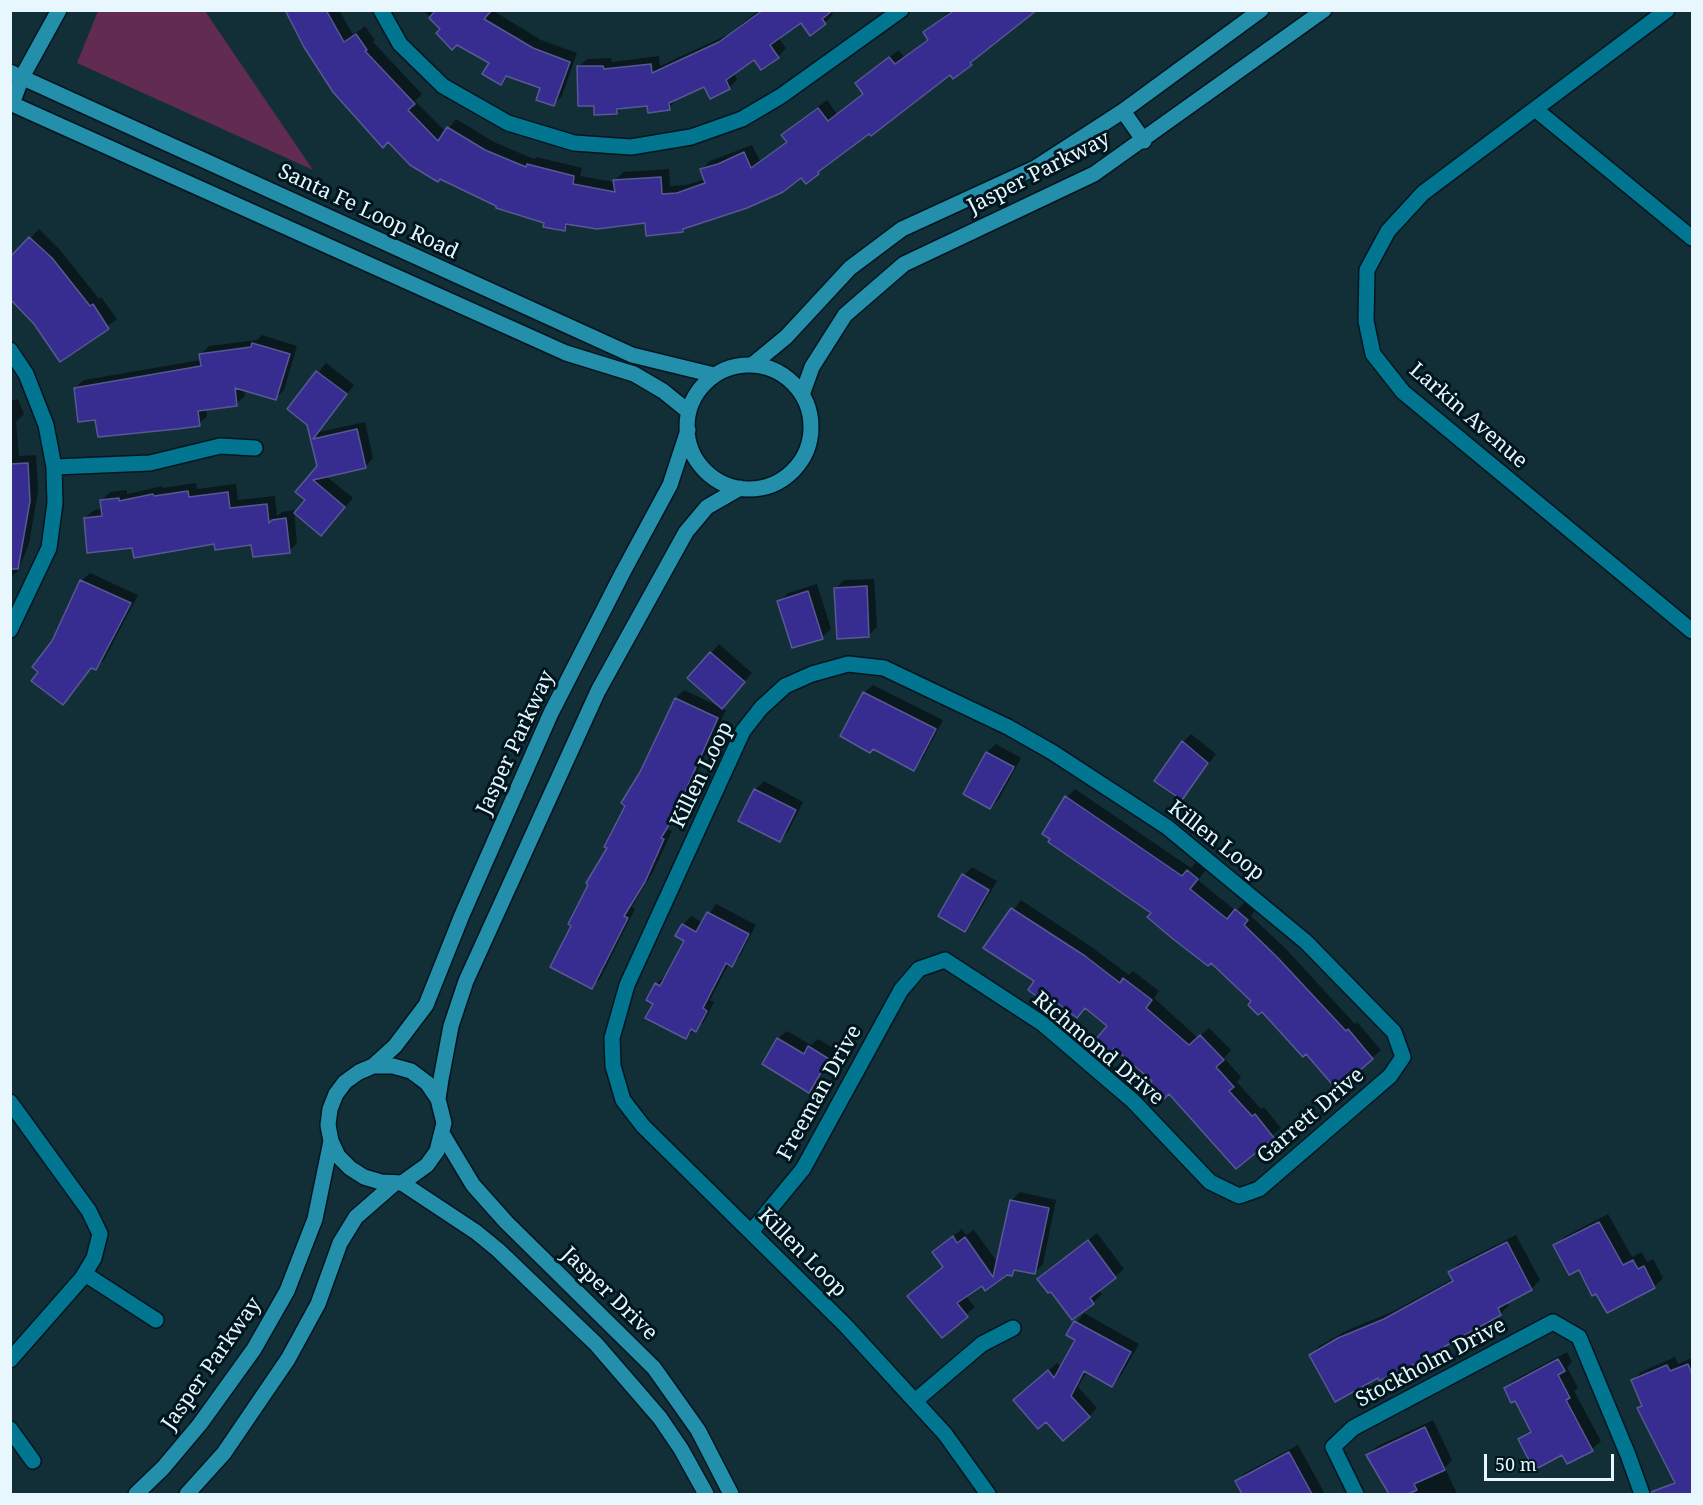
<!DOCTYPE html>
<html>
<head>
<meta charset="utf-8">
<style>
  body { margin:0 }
  #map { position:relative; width:1703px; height:1505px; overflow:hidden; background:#122f38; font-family:"Noto Serif",serif }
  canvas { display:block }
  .frame { position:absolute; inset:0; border:12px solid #e7f7fd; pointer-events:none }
  .scale { position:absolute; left:1484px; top:1454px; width:130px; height:27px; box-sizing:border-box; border:3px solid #e7f7fd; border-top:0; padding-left:8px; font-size:18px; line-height:21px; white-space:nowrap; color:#e7f7fd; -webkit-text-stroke:4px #00161f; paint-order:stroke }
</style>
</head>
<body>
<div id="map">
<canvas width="1703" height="1505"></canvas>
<div class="frame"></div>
<div class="scale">50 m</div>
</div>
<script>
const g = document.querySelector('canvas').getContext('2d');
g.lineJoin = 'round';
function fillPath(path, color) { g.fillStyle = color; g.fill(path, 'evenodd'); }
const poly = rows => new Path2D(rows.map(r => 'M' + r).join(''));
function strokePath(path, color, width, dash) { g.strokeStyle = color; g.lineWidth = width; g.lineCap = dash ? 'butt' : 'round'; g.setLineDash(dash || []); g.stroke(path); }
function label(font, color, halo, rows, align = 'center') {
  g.font = font + ' "Noto Serif",serif'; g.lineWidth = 6; g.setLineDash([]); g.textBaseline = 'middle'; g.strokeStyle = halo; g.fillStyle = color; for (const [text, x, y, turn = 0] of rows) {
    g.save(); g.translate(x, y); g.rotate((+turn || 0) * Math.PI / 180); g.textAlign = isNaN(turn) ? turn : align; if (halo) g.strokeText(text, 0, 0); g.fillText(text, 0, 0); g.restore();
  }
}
const green = poly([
  [98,11,205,11,313,170,77,63]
]);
const shadow = poly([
  [287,10,339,10,353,35,365,26,375,40,373,42,422,94,415,101,446,132,456,119,494,142,534,159,537,157,582,168,580,176,614,182,623,172,669,169,670,186,687,185,705,179,702,169,710,161,752,145,760,161,788,141,783,135,791,127,827,100,837,114,864,93,857,83,865,75,899,50,904,57,929,38,925,33,951,10,1034,10,979,55,971,64,951,73,869,132,818,173,802,176,688,225,683,231,647,221,571,223,564,230,498,207],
  [423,10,492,10,541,40,577,53,562,96,553,105,542,87,509,75,501,83,491,63,442,29],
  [759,10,830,10,833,14,825,23,801,20,778,37,786,48,778,57,755,58,734,73,737,80,729,88,705,85,677,97,669,109,648,104,623,107,617,113,596,104,578,67,587,59,611,58,612,62,659,56,660,66,729,34],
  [39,229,60,250,99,299,101,297,117,319,61,360,10,259],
  [262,335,297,346,284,390,276,398,244,389,245,396,236,404,206,408,207,416,199,424,97,419,75,388,84,380,201,360,201,354,209,346,257,340],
  [326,363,354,385,319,432,365,422,373,458,365,467,326,476,353,498,329,526,297,491,318,466,309,424,289,409],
  [18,399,24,414,16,422,19,456,36,455,38,491,29,544,18,571,10,578,10,401],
  [196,483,197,489,236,484,238,500,275,496,277,516,282,512,294,510,297,543,289,551,253,543,133,547,85,518,94,510,103,509,102,500,110,492,127,490,127,494,162,486,162,488],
  [90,573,138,595,104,660,96,669,92,667,63,703,40,671,81,581],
  [874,579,877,627,868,636,836,588,844,580],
  [817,584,831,629,822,637,779,602,788,593],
  [719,644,752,673,730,698,689,678],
  [873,685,943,720,922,760,914,769,864,693],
  [684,690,726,710,687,794,690,795,668,829,672,831,653,872,632,907,635,909,600,979,591,987,573,925,676,698],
  [1191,734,1216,754,1182,798,1183,742],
  [996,744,1021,758,999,799,990,808,965,793,987,752],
  [764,781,803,802,788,832,780,840,755,790],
  [1075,789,1191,868,1196,862,1206,870,1198,880,1236,911,1245,902,1255,911,1251,916,1286,949,1355,1024,1357,1022,1381,1050,1337,1088,1307,1052,1211,961,1153,913,1067,797],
  [972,867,997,881,973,922,965,930,964,875],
  [1021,900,1093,948,1129,975,1133,971,1159,991,1154,998,1198,1038,1209,1028,1231,1050,1224,1058,1241,1077,1237,1082,1261,1109,1264,1107,1281,1128,1236,1167,1170,1092,1154,1081,1109,1025,1086,1007,1077,1016,1036,980,985,948],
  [716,904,756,925,740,956,732,965,729,963,710,1000,714,1002,704,1022,685,1038,655,1003,656,984,665,976,667,977,686,940,683,925,691,916,703,923],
  [787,1031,811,1045,818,1039,836,1050,817,1082,809,1091,778,1039],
  [1020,1192,1056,1200,1043,1264,1034,1273,1017,1269,1012,1274,1007,1273,982,1284,966,1296,975,1307,942,1336,909,1296,944,1266,934,1252,962,1229,966,1235,974,1230,998,1263,1011,1201],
  [1608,1214,1632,1257,1642,1252,1647,1262,1653,1259,1663,1278,1654,1287,1597,1292,1580,1268,1555,1245,1564,1237],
  [1097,1233,1124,1269,1098,1290,1102,1294,1093,1303,1073,1318,1051,1289,1039,1279],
  [1516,1235,1540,1280,1531,1289,1507,1302,1509,1305,1500,1314,1427,1358,1378,1376,1311,1355,1319,1346,1348,1330,1394,1311,1454,1278,1450,1272,1458,1264],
  [1084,1313,1139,1344,1120,1377,1112,1385,1087,1371,1078,1387,1097,1408,1089,1416,1024,1392,1057,1363,1061,1368,1077,1340,1068,1334],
  [1567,1352,1572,1362,1567,1367,1578,1388,1574,1391,1601,1441,1592,1449,1568,1462,1563,1453,1519,1439,1532,1429,1516,1399,1505,1388,1514,1380],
  [1675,1357,1678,1364,1692,1358,1692,1494,1671,1494,1668,1487,1675,1480,1639,1408,1643,1404,1632,1380,1641,1372],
  [1433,1420,1452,1460,1445,1468,1457,1494,1390,1494,1378,1468,1368,1455,1376,1447],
  [1298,1445,1325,1494,1244,1494,1237,1481,1245,1473]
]);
const building = poly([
  [285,10,326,10,344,42,356,34,367,50,365,51,415,104,408,110,438,141,447,127,485,150,526,167,527,164,574,176,573,184,615,192,613,180,661,177,662,194,677,193,705,183,700,169,718,164,744,152,751,168,787,142,781,135,818,108,828,121,863,94,855,83,889,57,895,64,928,40,923,32,955,10,1037,10,970,63,972,65,953,79,950,75,871,136,869,134,818,172,819,174,806,184,801,178,783,192,747,208,683,229,683,232,646,236,645,223,597,229,566,224,565,231,543,227,544,223,496,208,496,206,440,179,438,182,410,165,388,142,383,148,333,92,304,47,285,10],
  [436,10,492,10,484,19,533,48,570,62,554,106,536,100,540,88,506,76,501,85,482,74,489,63,457,45,452,50,436,33,440,29,429,18,436,10],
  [763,10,833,10,822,19,826,24,810,36,801,23,770,45,779,58,761,70,754,60,726,80,730,89,710,99,704,87,669,103,670,110,648,113,647,106,617,109,617,114,594,115,594,106,578,106,577,66,603,66,604,69,651,64,652,73,719,42,763,10],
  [29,237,52,258,90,306,93,304,109,329,60,362,34,324,10,299,10,257,29,237],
  [252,343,290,354,276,400,235,388,237,406,198,411,200,426,177,429,98,437,95,420,78,422,74,388,201,366,199,354,251,347,252,343],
  [316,371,347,394,313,439,357,429,366,468,313,480,345,507,321,536,294,513,305,500,295,492,317,466,307,425,287,409,316,371],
  [28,463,30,501,18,569,10,569,10,464,28,463],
  [188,491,189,497,228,492,230,508,267,504,269,523,272,520,286,518,290,553,253,557,251,545,215,550,214,544,134,558,132,548,87,553,84,518,102,516,100,500,119,498,119,501,153,494,154,496,188,491],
  [80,580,131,603,96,670,91,668,63,705,31,681,38,672,32,667,52,641,80,580],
  [867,586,869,637,837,639,834,588,867,586],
  [808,591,823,639,792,648,777,601,808,591],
  [710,652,745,682,722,709,687,678,710,652],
  [863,692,936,729,914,771,873,749,870,753,840,736,863,692],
  [675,698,718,718,680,803,682,804,661,838,664,839,645,882,624,916,628,918,592,989,550,967,571,926,568,924,588,885,586,883,607,848,604,847,625,806,621,803,640,772,675,698],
  [1182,741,1208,763,1182,800,1154,781,1182,741],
  [986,752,1014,767,990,809,963,794,986,752],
  [754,789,796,810,780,842,738,821,754,789],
  [1065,796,1182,876,1187,870,1198,879,1190,889,1227,919,1235,909,1248,920,1244,925,1277,957,1346,1031,1348,1029,1373,1059,1337,1090,1306,1054,1303,1057,1262,1012,1258,1015,1248,1005,1251,1001,1211,963,1208,966,1173,939,1147,917,1151,913,1048,842,1050,839,1042,834,1065,796],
  [962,874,989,890,965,932,938,916,962,874],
  [1011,908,1085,956,1120,983,1123,978,1152,1000,1146,1008,1189,1045,1200,1035,1224,1060,1216,1067,1234,1087,1229,1091,1252,1116,1255,1114,1274,1138,1236,1169,1169,1094,1163,1100,1149,1085,1152,1081,1114,1048,1111,1052,1095,1040,1107,1026,1085,1008,1077,1018,1044,993,1040,999,1028,990,1034,981,983,948,1011,908],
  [707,912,749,934,732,967,726,963,703,1008,707,1011,696,1032,691,1029,686,1039,645,1018,653,1004,646,1000,655,983,660,986,684,941,675,936,682,924,696,932,707,912],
  [777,1038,804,1054,808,1046,829,1059,809,1093,762,1064,777,1038],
  [1010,1200,1049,1208,1035,1274,1014,1270,1012,1276,1007,1275,985,1291,982,1286,957,1303,968,1317,942,1338,907,1296,943,1267,932,1252,953,1236,957,1243,965,1237,993,1277,1010,1200],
  [1599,1222,1623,1265,1633,1260,1638,1269,1644,1266,1655,1288,1607,1313,1596,1294,1592,1296,1579,1270,1569,1275,1553,1245,1599,1222],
  [1088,1240,1116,1278,1090,1298,1094,1304,1072,1320,1051,1292,1048,1293,1037,1279,1088,1240],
  [1507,1242,1532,1290,1498,1308,1501,1315,1442,1348,1444,1350,1379,1381,1378,1378,1335,1402,1309,1355,1338,1338,1384,1319,1453,1281,1448,1272,1507,1242],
  [1074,1321,1131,1352,1112,1387,1084,1371,1071,1396,1090,1417,1063,1441,1046,1422,1038,1429,1013,1400,1048,1370,1054,1378,1075,1340,1066,1335,1074,1321],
  [1558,1359,1565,1371,1558,1375,1570,1398,1566,1400,1593,1451,1567,1464,1562,1455,1534,1470,1518,1439,1531,1432,1515,1401,1511,1403,1504,1388,1558,1359],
  [1688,1364,1692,1374,1692,1494,1652,1494,1651,1492,1675,1483,1637,1408,1642,1406,1631,1380,1667,1365,1670,1371,1688,1364],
  [1425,1427,1445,1470,1414,1484,1417,1490,1408,1494,1389,1494,1366,1455,1425,1427],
  [1289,1452,1312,1494,1242,1494,1235,1481,1289,1452]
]);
const street = poly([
  [381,10,400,44,443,86,508,123,574,143,631,147,691,137,742,119,781,96,901,10],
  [1667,10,1423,193,1388,231,1367,270,1366,321,1373,354,1403,392,1692,631],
  [1535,109,1692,238],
  [10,350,26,374,46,425,54,467,55,503,49,548,10,630],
  [54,467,150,463,220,446,255,448],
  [10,1102,89,1211,100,1234,94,1258,82,1278,10,1360],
  [751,1232,803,1169,901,990,919,969,945,960,1043,1024,1133,1101,1210,1182,1239,1196,1259,1189,1390,1076,1403,1057,1394,1032,1306,942,1167,827,1052,752,1008,727,884,668,848,664,812,674,785,686,761,708,743,731,627,985,612,1038,613,1066,623,1100,643,1126,845,1325,945,1434,988,1494],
  [85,1274,156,1320],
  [915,1401,982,1344,1013,1328],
  [10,1429,33,1461],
  [1356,1494,1333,1447,1353,1428,1553,1322,1579,1337,1628,1455,1642,1494]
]);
const secondary = poly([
  [10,72,632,355,714,375],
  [10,103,566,353,634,374,663,391,689,412],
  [12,104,22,77,59,10],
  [1123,111,1144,141],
  [752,365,786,337,850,268,902,229,1035,168,1123,111,1261,10],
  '687 427a62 62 0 1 1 124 0a62 62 0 1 1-124 0Z',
  [802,395,812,367,845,315,904,264,1094,174,1324,10],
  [373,1066,395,1046,426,1005,462,915,551,713,623,572,670,485,688,430],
  [438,1099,427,1083,411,1071,393,1066,373,1066,359,1072,345,1082,336,1094,330,1109,328,1125,331,1141,338,1156,350,1168,364,1177,381,1182,402,1183,427,1165,437,1151,444,1123,438,1099,441,1079,451,1026,466,981,598,691,686,532,707,507,740,488],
  [443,1135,473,1185,506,1222,654,1368,698,1430,731,1494],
  [402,1183,476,1232,498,1250,596,1344,660,1418,681,1449,706,1494],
  [136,1494,163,1468,200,1424,254,1349,287,1291,315,1219,331,1141],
  [187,1494,224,1453,288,1359,318,1304,340,1243,356,1217,395,1183]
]);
const streetNames = [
  ["Jasper Parkway",1039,173,-27],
  ["Santa Fe Loop Road",368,212,25],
  ["Larkin Avenue",1468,416,41],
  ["Jasper Parkway",516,743,-65],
  ["Killen Loop",702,775,-64],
  ["Killen Loop",1216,841,38],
  ["Richmond Drive",1098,1049,40],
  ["Freeman Drive",820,1093,-61],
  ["Garrett Drive",1311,1116,-41],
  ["Killen Loop",802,1253,45],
  ["Jasper Drive",609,1294,44],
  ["Stockholm Drive",1431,1363,-28],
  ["Jasper Parkway",212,1364,-55]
];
fillPath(green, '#622b51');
fillPath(shadow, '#0007');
fillPath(building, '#372c8f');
strokePath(building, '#575995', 1.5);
strokePath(street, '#00161f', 18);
strokePath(secondary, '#00161f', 18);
strokePath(street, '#027691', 15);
strokePath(secondary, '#248faa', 15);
label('21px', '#e7f7fd', '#00161f', streetNames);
</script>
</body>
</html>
